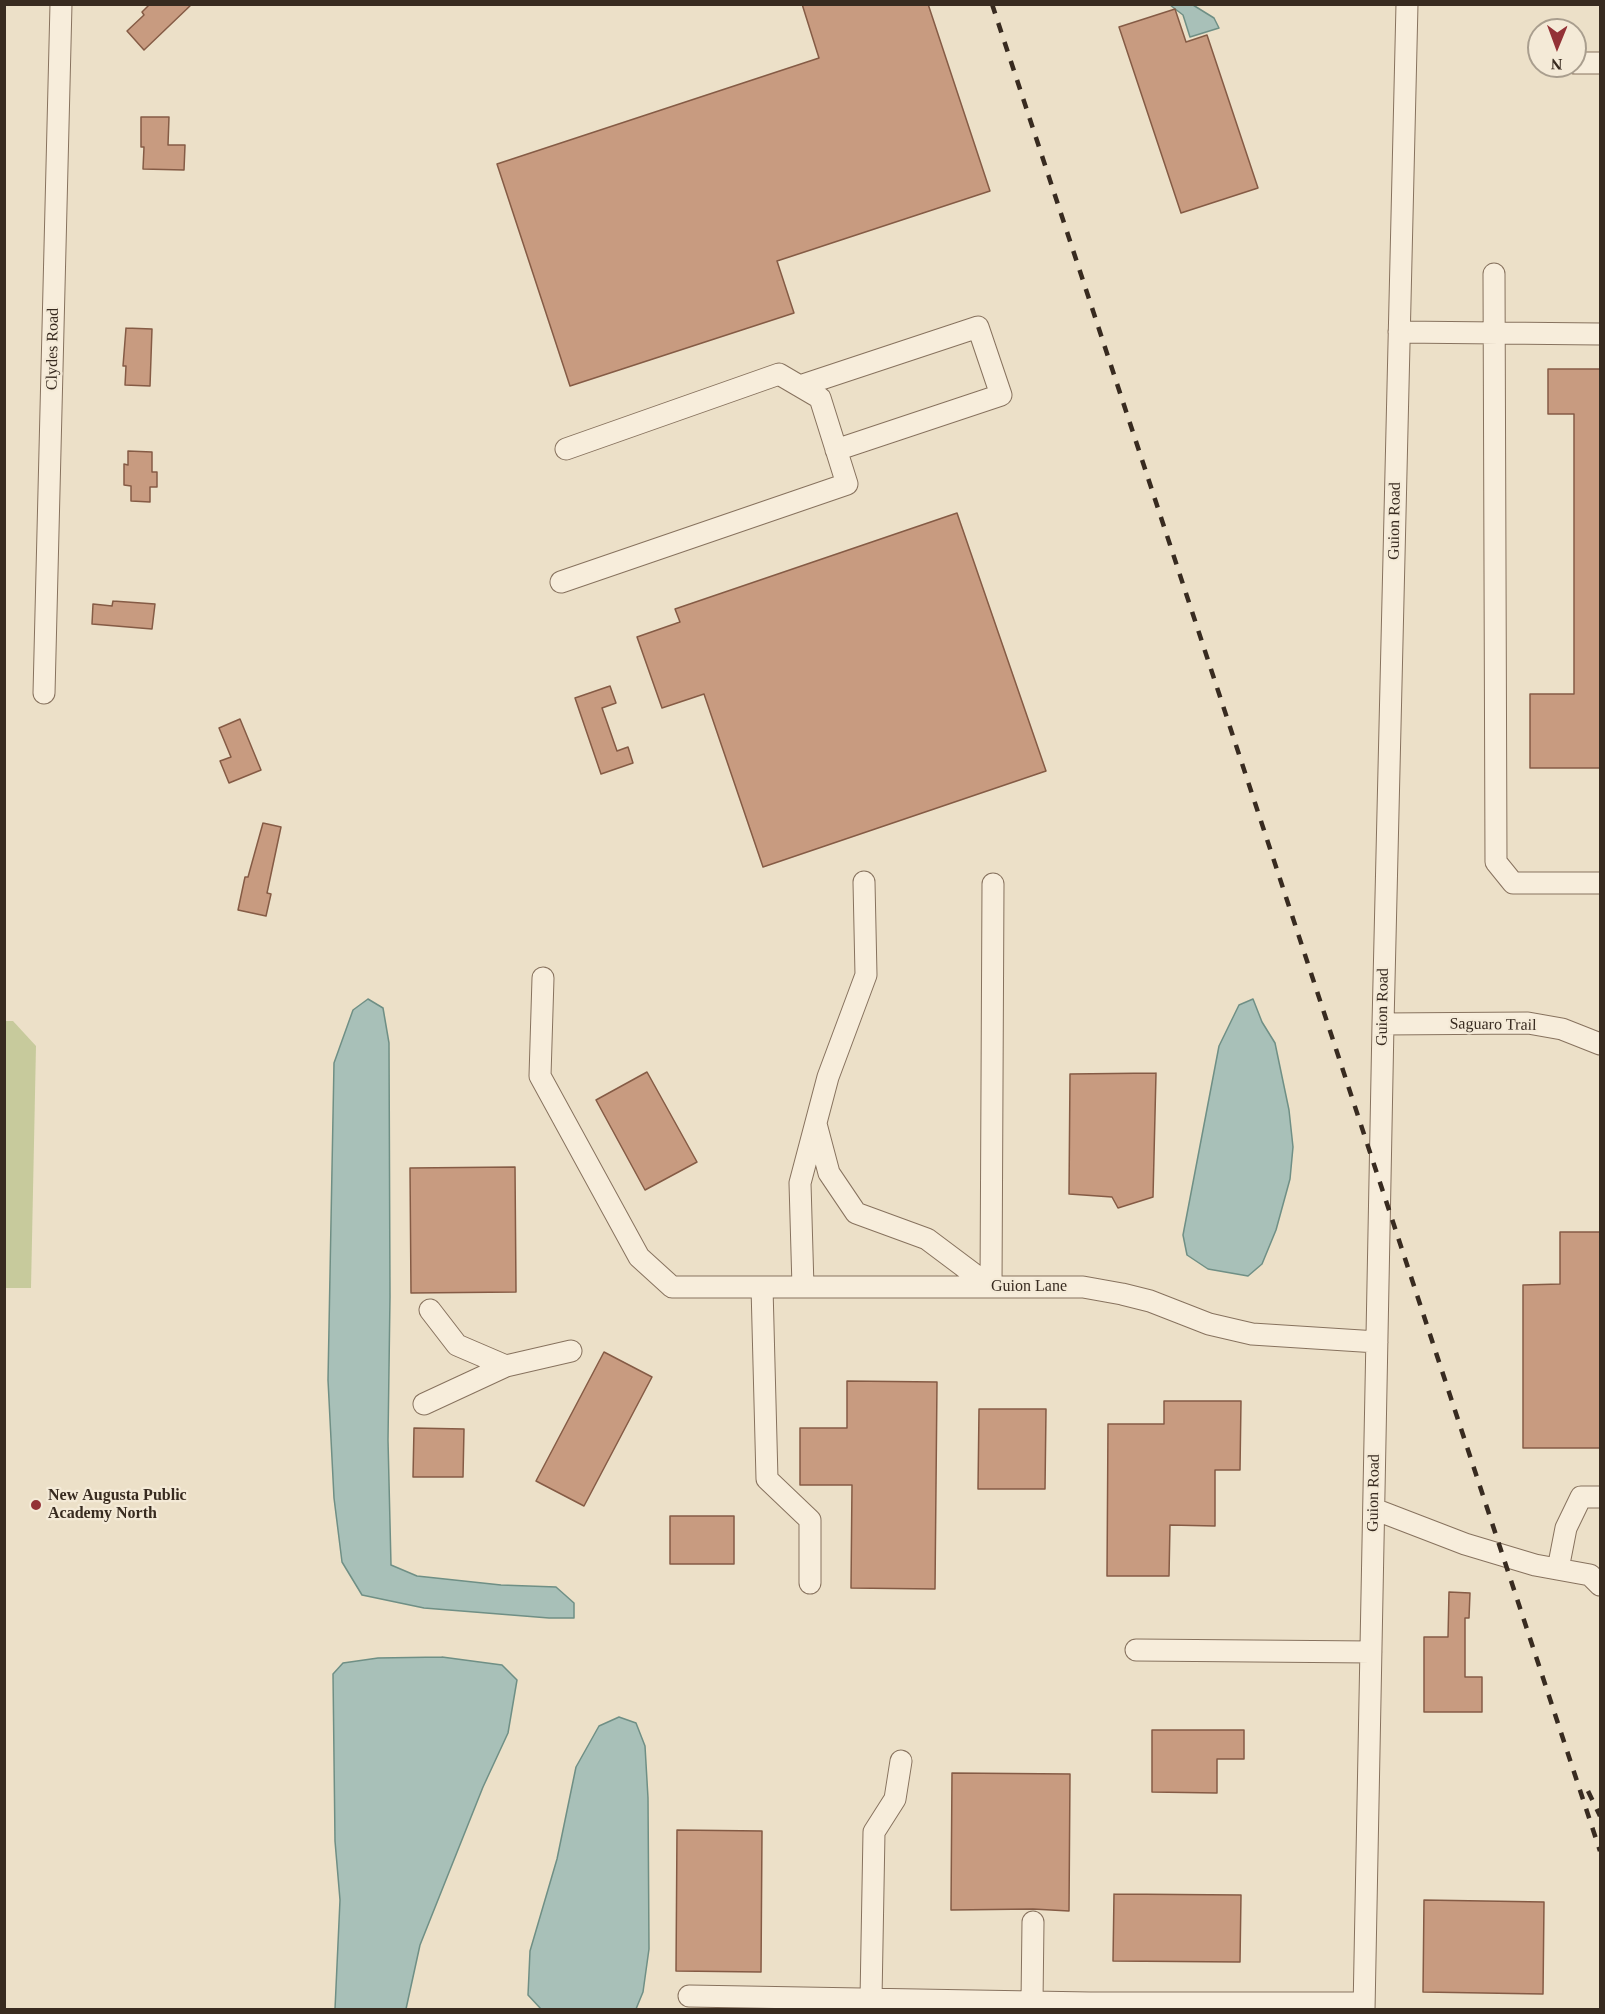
<!DOCTYPE html>
<html>
<head>
<meta charset="utf-8">
<style>
  body { margin:0 }
  #map { position:relative; width:1605px; height:2014px; overflow:hidden; background:#ece0c8; font-family:Georgia,serif }
  canvas { display:block }
  .frame { position:absolute; inset:0; border:6px solid #382b20; pointer-events:none }
  .north { position:absolute; left:1527px; top:18px; width:60px; height:60px; box-sizing:border-box; background:#f4ead7; border:2px solid #a99e8e; border-radius:50%; rotate:181deg; font-size:16px; font-weight:700; line-height:24px; text-align:center; color:#382b20 }
  .north::after { content:''; display:block; margin:auto; width:21px; height:27px; background:#933136; clip-path:polygon(50% 0,100% 100%,50% 72%,0 100%) }
</style>
</head>
<body>
<div id="map">
<canvas width="1605" height="2014"></canvas>
<div class="frame"></div>
<div class="north">N</div>
</div>
<script>
const g = document.querySelector('canvas').getContext('2d');
g.lineJoin = 'round';
function fillPath(path, color) { g.fillStyle = color; g.fill(path, 'evenodd'); }
const poly = rows => new Path2D(rows.map(r => 'M' + r).join(''));
function strokePath(path, color, width, dash) { g.strokeStyle = color; g.lineWidth = width; g.lineCap = dash ? 'butt' : 'round'; g.setLineDash(dash || []); g.stroke(path); }
function label(font, color, halo, rows, align = 'center') {
  g.font = font + ' Georgia,serif'; g.lineWidth = 4.5; g.setLineDash([]); g.textBaseline = 'middle'; g.strokeStyle = halo; g.fillStyle = color; for (const [text, x, y, turn = 0] of rows) {
    g.save(); g.translate(x, y); g.rotate((+turn || 0) * Math.PI / 180); g.textAlign = isNaN(turn) ? turn : align; if (halo) g.strokeText(text, 0, 0); g.fillText(text, 0, 0); g.restore();
  }
}
const green = poly([
  [5,1021,13,1021,36,1046,31,1288,5,1288]
]);
const water = poly([
  [1170,5,1193,5,1214,18,1219,28,1190,37,1183,15,1170,5],
  [368,999,383,1008,389,1043,390,1297,388,1440,391,1565,417,1576,501,1585,556,1587,574,1603,574,1618,549,1618,424,1608,362,1595,342,1562,334,1498,328,1380,334,1063,353,1010,368,999],
  [1253,999,1262,1022,1275,1043,1289,1110,1293,1147,1290,1179,1276,1230,1262,1264,1248,1276,1208,1269,1187,1255,1183,1235,1219,1046,1239,1005,1253,999],
  [442,1657,502,1665,517,1680,508,1733,483,1787,420,1945,406,2009,335,2009,340,1900,335,1841,333,1674,343,1663,378,1658,442,1657],
  [619,1717,636,1723,645,1746,648,1798,649,1949,643,1992,636,2009,541,2009,528,1995,530,1951,557,1859,576,1767,599,1726,619,1717]
]);
const building = poly([
  [150,4,192,4,144,50,127,31,144,15,142,12,150,4],
  [802,4,928,4,990,191,777,261,794,313,570,386,497,164,819,58,802,4],
  [1175,9,1186,42,1207,35,1258,188,1181,213,1119,27,1175,9],
  [141,117,169,117,168,145,185,145,184,170,143,169,144,147,141,147,141,117],
  [126,328,152,329,150,386,125,385,126,366,123,366,126,328],
  [1548,369,1600,369,1600,768,1530,768,1530,694,1574,694,1574,414,1548,414,1548,369],
  [128,451,152,452,152,472,157,472,157,487,150,487,150,502,131,501,131,486,124,485,124,464,128,465,128,451],
  [957,513,1046,771,763,867,704,694,662,708,637,637,680,622,675,609,957,513],
  [113,601,155,604,152,629,92,624,93,604,112,606,113,601],
  [610,686,616,703,602,708,617,751,628,747,633,763,601,774,575,698,610,686],
  [240,719,261,770,229,783,220,761,231,757,219,728,240,719],
  [263,823,281,827,267,893,271,894,266,916,238,910,245,877,248,877,263,823],
  [647,1072,697,1162,645,1190,596,1100,647,1072],
  [1156,1073,1153,1197,1118,1208,1112,1197,1069,1194,1070,1074,1156,1073],
  [515,1167,516,1292,411,1293,410,1168,515,1167],
  [1560,1232,1600,1232,1600,1448,1523,1448,1523,1285,1560,1284,1560,1232],
  [604,1352,652,1377,584,1506,536,1481,604,1352],
  [847,1381,937,1382,935,1589,851,1588,852,1485,800,1485,800,1428,847,1428,847,1381],
  [1164,1401,1241,1401,1240,1470,1215,1470,1215,1526,1170,1525,1169,1576,1107,1576,1108,1424,1164,1424,1164,1401],
  [979,1409,1046,1409,1045,1489,978,1489,979,1409],
  [414,1428,464,1429,463,1477,413,1477,414,1428],
  [670,1516,734,1516,734,1564,670,1564,670,1516],
  [1449,1592,1470,1593,1469,1618,1465,1618,1465,1677,1482,1677,1482,1712,1424,1712,1424,1637,1448,1637,1449,1592],
  [1152,1730,1244,1730,1244,1759,1217,1759,1217,1793,1152,1792,1152,1730],
  [952,1773,1070,1774,1069,1911,1033,1909,951,1910,952,1773],
  [677,1830,762,1831,761,1972,676,1971,677,1830],
  [1114,1894,1241,1895,1240,1962,1113,1961,1114,1894],
  [1424,1900,1544,1902,1543,1994,1423,1992,1424,1900]
]);
const minor = poly([
  [1575,63,1600,63],
  [1494,274,1496,862,1513,883,1600,883],
  [1399,332,1600,334],
  [800,386,978,327,1001,395,836,450],
  [561,582,847,484,820,398,779,374,566,449],
  [44,693,61,4],
  [543,978,540,1076,639,1257,672,1287,1083,1287,1122,1294,1150,1301,1209,1324,1252,1334,1377,1342],
  [1383,1024,1528,1023,1562,1029,1600,1044],
  [816,1124,829,1173,856,1213,927,1239,991,1287],
  [762,1287,767,1479,810,1520,810,1583],
  [803,1287,800,1183,828,1077,866,975,864,882],
  [991,1287,993,884],
  [506,1366,571,1351],
  [424,1404,506,1366,457,1345,430,1310],
  [1374,1509,1465,1544,1535,1565,1590,1575,1600,1585],
  [1558,1569,1566,1528,1581,1497,1600,1497],
  [1136,1650,1371,1652],
  [689,1996,1090,2003,1364,2003],
  [871,1999,874,1832,895,1799,901,1761],
  [1032,2002,1033,1922],
  [1364,2010,1383,1024,1407,4]
]);
const rail = poly([
  [992,4,1600,1851],
  [1588,1791,1600,1816]
]);
const markers = [
  [36,1505,6,"#933136"]
];
const streetNames = [
  ["Clydes Road",53,349,-89],
  ["Guion Road",1395,521,-89],
  ["Guion Road",1383,1007,-89],
  ["Saguaro Trail",1493,1025,1],
  ["Guion Lane",1029,1287],
  ["Guion Road",1374,1493,-89]
];
const poiNames = [
  ["New Augusta Public",48,1496],
  ["Academy North",48,1514]
];
fillPath(green, '#c7ca9c');
fillPath(water, '#a8c0b8');
strokePath(water, '#6f8f85', 1.5);
fillPath(building, '#c89b80');
strokePath(building, '#855b45', 1.5);
strokePath(minor, '#87725e', 23);
strokePath(minor, '#f7eddb', 21);
strokePath(rail, '#382b20', 4.5, [10, 10]);
for (const [x, y, r, color] of markers) { const dot = new Path2D(); dot.arc(x, y, r, 0, 2 * Math.PI); g.fillStyle = color; g.fill(dot); strokePath(dot, '#f4ead7', 2); }
label('16px', '#382b20', '#f4ead7', streetNames);
label('bold 16px', '#382b20', '#f4ead7', poiNames, 'left');
</script>
</body>
</html>
